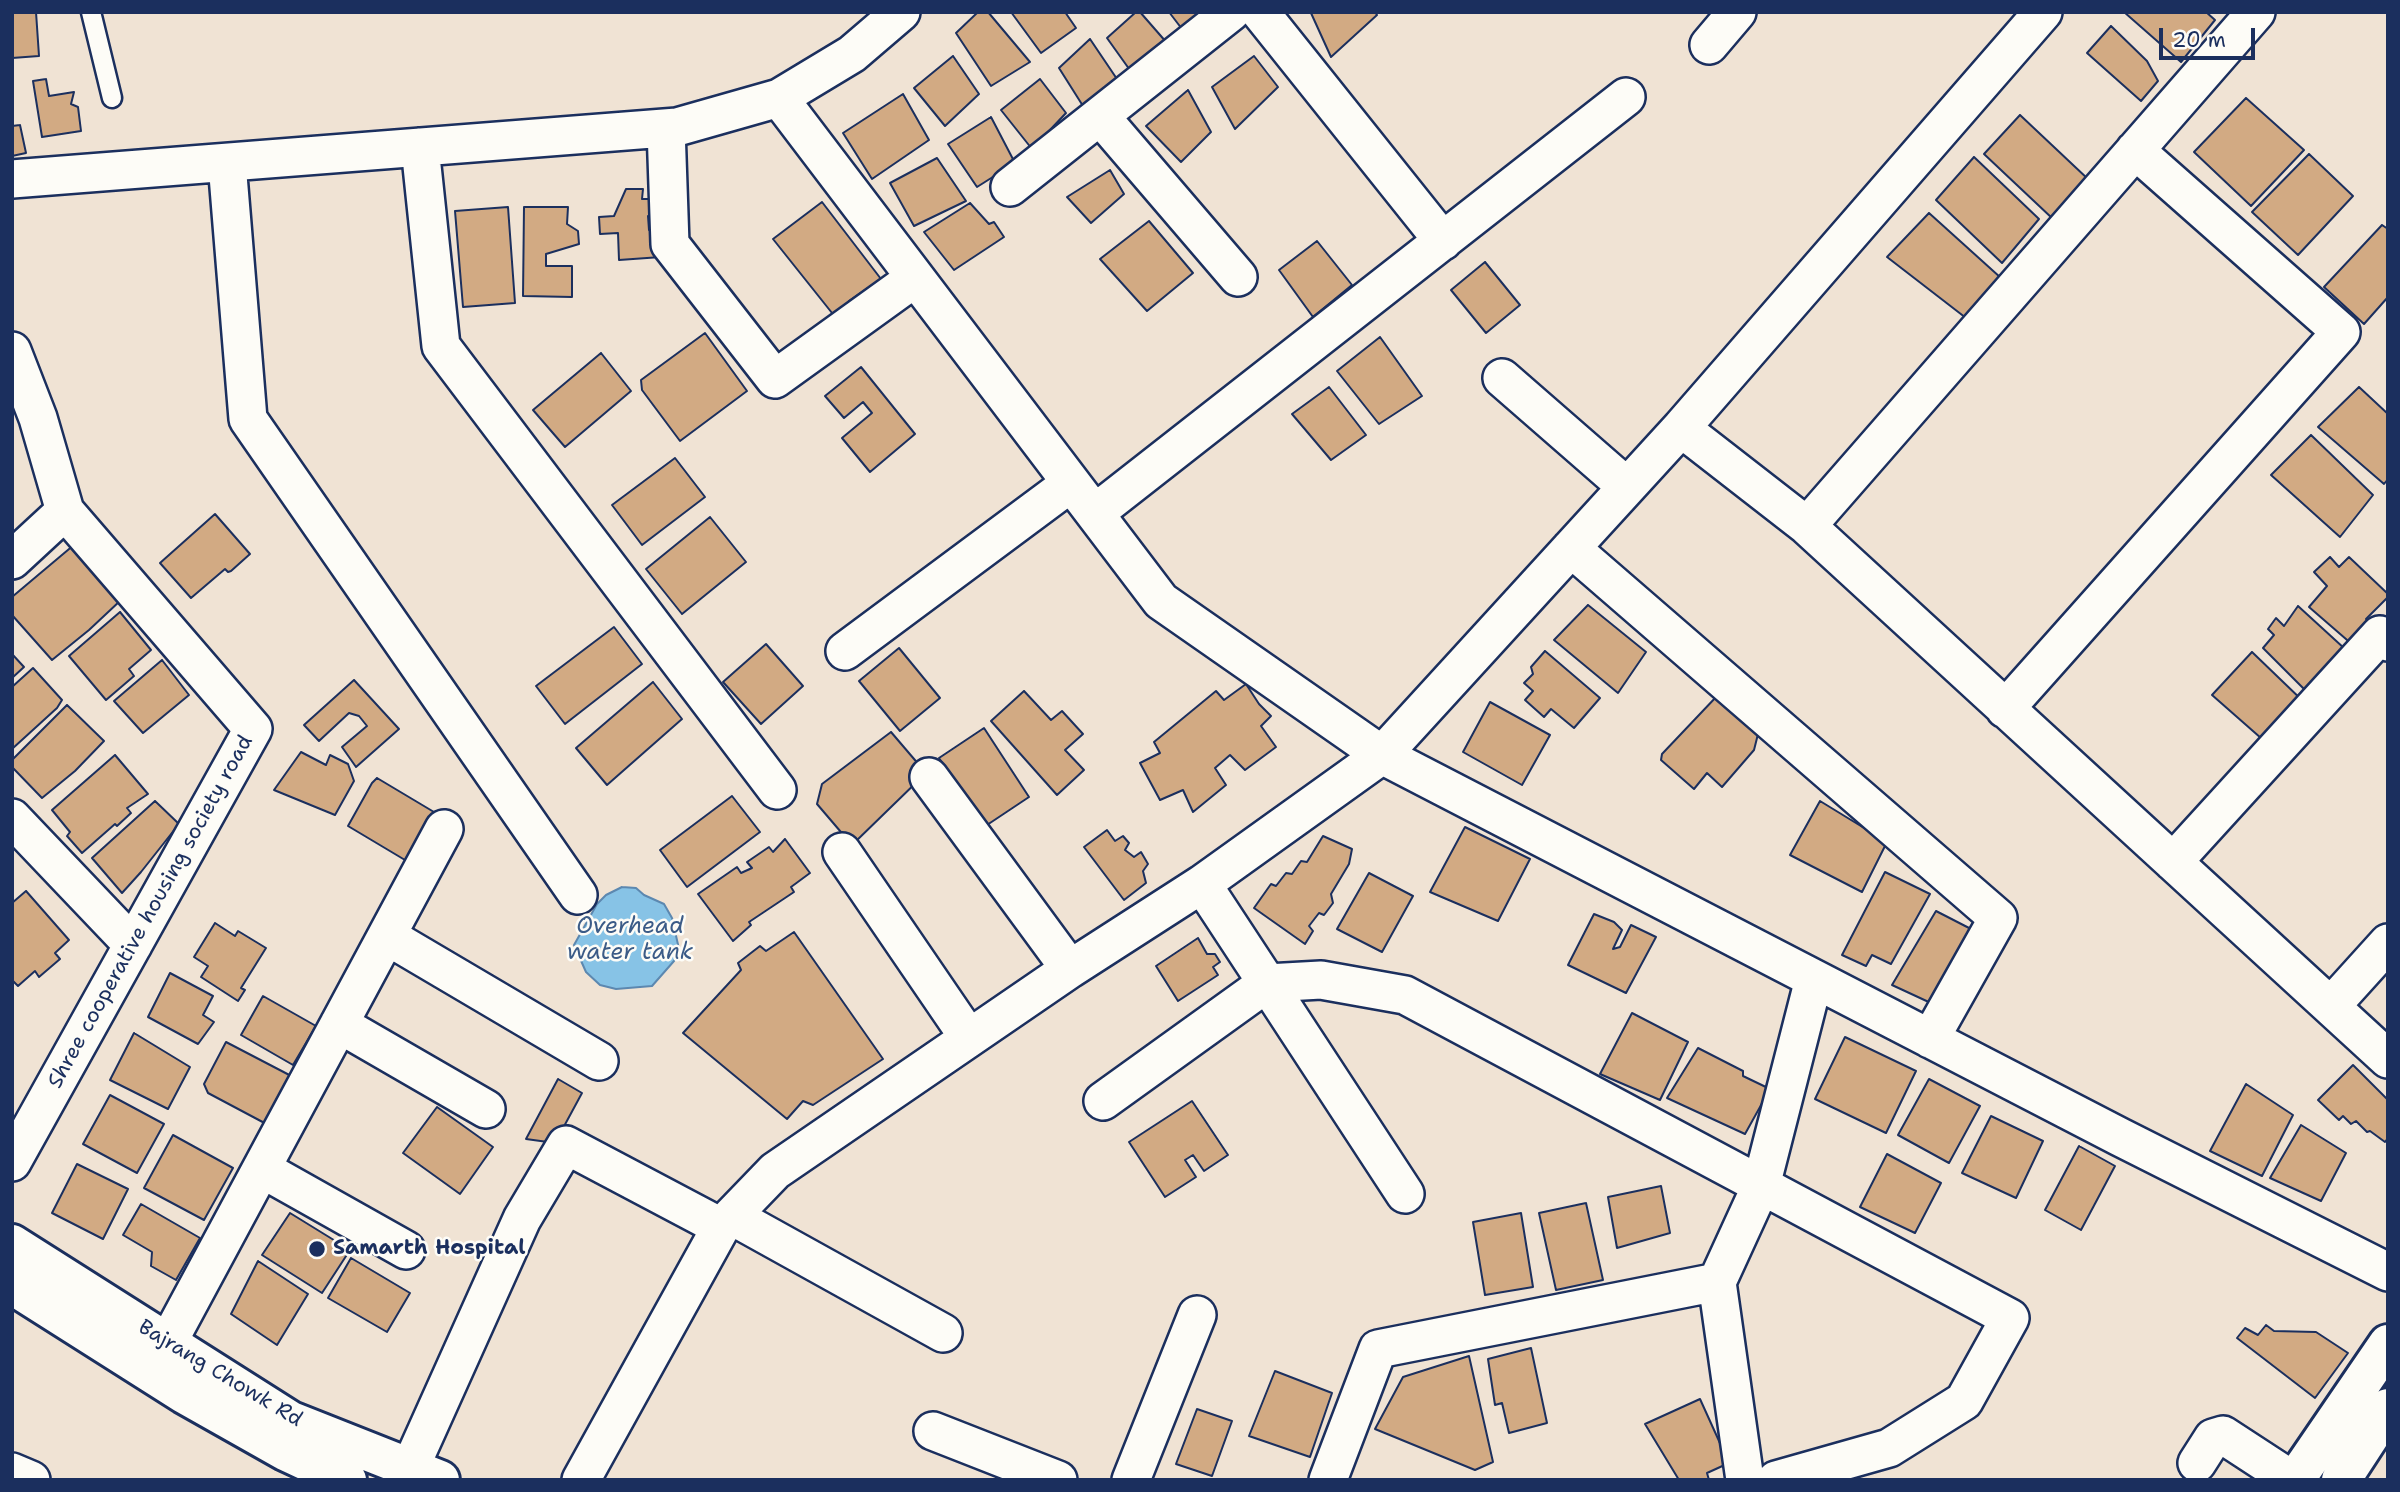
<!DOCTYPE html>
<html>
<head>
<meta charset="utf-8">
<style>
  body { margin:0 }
  #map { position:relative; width:2400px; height:1492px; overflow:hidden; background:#f0e3d4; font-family:"Shantell Sans",sans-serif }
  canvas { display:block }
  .frame { position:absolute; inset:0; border:14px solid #1b2f5e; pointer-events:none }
  .scale { position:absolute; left:2159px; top:28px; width:96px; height:32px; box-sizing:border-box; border:4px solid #1b2f5e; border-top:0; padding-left:9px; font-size:21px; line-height:24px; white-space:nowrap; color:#1b2f5e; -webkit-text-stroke:5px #fdfcf7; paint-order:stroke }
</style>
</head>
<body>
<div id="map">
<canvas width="2400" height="1492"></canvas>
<div class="frame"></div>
<div class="scale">20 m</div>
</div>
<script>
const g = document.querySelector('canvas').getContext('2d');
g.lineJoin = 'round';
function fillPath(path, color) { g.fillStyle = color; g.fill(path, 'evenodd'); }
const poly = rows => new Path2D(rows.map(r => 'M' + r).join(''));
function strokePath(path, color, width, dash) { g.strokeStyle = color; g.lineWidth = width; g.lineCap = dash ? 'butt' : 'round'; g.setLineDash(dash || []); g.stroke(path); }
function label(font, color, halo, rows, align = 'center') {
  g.font = font + ' "Shantell Sans",sans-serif'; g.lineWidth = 5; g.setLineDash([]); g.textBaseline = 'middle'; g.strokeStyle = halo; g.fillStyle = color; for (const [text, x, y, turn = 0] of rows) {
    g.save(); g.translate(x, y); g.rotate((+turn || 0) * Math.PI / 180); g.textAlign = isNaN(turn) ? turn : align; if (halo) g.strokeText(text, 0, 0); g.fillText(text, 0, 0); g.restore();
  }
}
const water = poly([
  [622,887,636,888,644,895,664,904,672,918,679,949,674,961,652,986,616,989,600,985,586,972,574,945,597,904,606,895,622,887]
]);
const building = poly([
  [12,12,36,12,39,56,12,58,12,12],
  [978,12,988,12,1030,62,991,86,956,33,978,12],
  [1011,12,1065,12,1076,28,1041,53,1011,12],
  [1136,12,1140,12,1167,43,1132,73,1107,38,1136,12],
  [1169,12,1204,12,1182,29,1169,12],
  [1375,12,1377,15,1331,57,1311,13,1375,12],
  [2124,12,2206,12,2215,20,2181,62,2124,12],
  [2111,26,2147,61,2158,81,2141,101,2087,53,2111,26],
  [1090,39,1119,82,1083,106,1059,68,1090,39],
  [953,56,979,94,945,126,914,88,953,56],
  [1254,56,1278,87,1235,129,1212,87,1254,56],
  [46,79,49,96,74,92,71,104,78,107,81,131,42,137,33,81,46,79],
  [1040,79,1066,113,1032,149,1001,110,1040,79],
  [1188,90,1211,132,1181,162,1146,126,1188,90],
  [903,94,929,140,872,179,843,133,903,94],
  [2246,98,2304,150,2251,206,2194,152,2246,98],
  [2020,115,2089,180,2053,219,1984,154,2020,115],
  [991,117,1015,163,977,187,948,144,991,117],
  [20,125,26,153,12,156,12,126,20,125],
  [2309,154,2353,196,2298,255,2252,212,2309,154],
  [1974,157,2039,219,2002,263,1936,200,1974,157],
  [937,158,966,201,914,226,890,183,937,158],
  [1110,170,1124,194,1091,223,1067,197,1110,170],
  [626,189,643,189,642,199,650,199,660,216,648,216,649,230,659,230,661,257,619,260,618,233,600,234,599,217,614,216,626,189],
  [822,202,881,279,849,301,852,307,836,318,773,239,822,202],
  [970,203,989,224,994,222,1004,237,954,270,924,232,970,203],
  [508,207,515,303,463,307,455,211,508,207],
  [524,207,568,207,567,224,578,231,579,244,546,254,546,266,572,266,572,297,523,296,524,207],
  [1929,213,2001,278,1966,318,1887,257,1929,213],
  [1149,221,1193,273,1147,311,1100,259,1149,221],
  [2382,225,2388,229,2388,297,2364,324,2324,287,2382,225],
  [1317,241,1352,285,1313,317,1279,270,1317,241],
  [1485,262,1520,305,1486,333,1451,290,1485,262],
  [705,333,747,391,680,441,642,390,641,380,705,333],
  [1380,337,1422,396,1379,424,1337,371,1380,337],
  [601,353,631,391,565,447,533,410,601,353],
  [861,367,915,434,870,472,842,438,872,413,863,402,844,418,825,396,861,367],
  [1329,387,1366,435,1331,460,1292,414,1329,387],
  [2359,387,2388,414,2388,479,2384,484,2318,427,2359,387],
  [2311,435,2373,495,2340,537,2271,475,2311,435],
  [675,458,705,497,642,545,612,505,675,458],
  [215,514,250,554,231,571,228,572,225,569,191,598,160,563,215,514],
  [710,517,746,562,682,614,646,569,710,517],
  [75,544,121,600,89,630,52,660,12,615,12,597,75,544],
  [2330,557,2339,567,2349,557,2388,594,2388,597,2366,619,2372,625,2354,646,2309,607,2327,586,2314,572,2330,557],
  [1588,605,1646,652,1618,693,1554,640,1588,605],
  [2298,606,2345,649,2304,689,2263,648,2274,635,2268,629,2276,618,2284,626,2298,606],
  [120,612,151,650,129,669,134,676,106,700,69,656,120,612],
  [614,627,642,664,565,724,536,686,614,627],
  [766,644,803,686,761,724,723,682,766,644],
  [899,648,940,698,900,731,859,681,899,648],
  [1545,651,1600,698,1574,728,1551,709,1544,717,1525,700,1533,691,1524,683,1533,674,1531,667,1545,651],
  [2252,652,2307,705,2270,746,2212,695,2252,652],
  [12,654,24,667,12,678,12,654],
  [162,660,189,695,143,733,114,701,162,660],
  [33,668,62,700,57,708,12,749,12,687,33,668],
  [354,680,399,729,356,767,342,747,367,726,359,716,349,713,319,741,304,725,354,680],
  [653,682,682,719,607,785,576,748,653,682],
  [1246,684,1259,704,1271,716,1261,726,1276,747,1245,770,1230,755,1215,768,1226,785,1193,812,1183,790,1160,800,1140,763,1160,753,1154,742,1216,691,1224,700,1246,684],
  [1024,691,1051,720,1062,711,1083,734,1065,750,1084,770,1057,795,991,721,1024,691],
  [1717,696,1758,734,1754,750,1722,787,1707,773,1694,789,1661,760,1662,754,1717,696],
  [1490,702,1550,735,1522,785,1463,752,1490,702],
  [67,705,104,741,75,771,42,798,12,767,12,760,67,705],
  [984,728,1029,797,984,827,939,758,984,728],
  [891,732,926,773,852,845,817,804,822,784,891,732],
  [301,752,326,765,330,755,348,764,354,781,335,815,274,790,301,752],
  [115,755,148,794,127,808,131,813,117,826,115,824,82,853,67,836,70,832,52,810,115,755],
  [377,778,439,815,410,863,348,826,372,783,377,778],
  [732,796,760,832,687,887,660,850,732,796],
  [155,801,179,824,141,872,122,893,92,858,155,801],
  [1820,801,1887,842,1862,892,1790,855,1820,801],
  [1465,827,1530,859,1498,921,1430,892,1465,827],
  [1107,830,1115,841,1123,836,1129,843,1125,850,1134,857,1141,852,1148,864,1143,871,1146,883,1124,900,1084,847,1107,830],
  [1323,836,1352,849,1349,864,1331,894,1333,903,1324,915,1319,913,1309,926,1313,931,1305,944,1254,908,1271,884,1276,886,1286,873,1292,874,1301,861,1307,862,1323,836],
  [785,839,810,873,791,887,794,892,749,922,751,925,733,941,698,894,737,867,741,873,752,868,747,862,769,847,773,852,785,839],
  [1885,872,1930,894,1891,964,1872,955,1866,966,1842,955,1885,872],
  [1369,873,1413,896,1382,952,1337,929,1369,873],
  [26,891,69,940,55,953,60,959,39,977,35,971,18,986,12,980,12,903,26,891],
  [1936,911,1971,929,1933,1004,1892,985,1936,911],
  [1594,914,1614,922,1622,930,1613,949,1620,947,1631,925,1656,937,1626,993,1568,965,1594,914],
  [215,923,235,936,238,931,266,948,241,988,245,990,238,1001,201,977,208,966,194,957,215,923],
  [794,932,883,1059,813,1105,803,1101,787,1119,683,1033,741,970,738,963,760,946,766,951,794,932],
  [1198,938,1207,954,1215,954,1220,962,1213,967,1218,975,1178,1001,1156,966,1198,938],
  [170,973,213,996,203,1015,214,1022,198,1044,148,1017,170,973],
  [263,996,316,1026,293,1065,241,1035,263,996],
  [1632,1013,1688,1042,1660,1100,1600,1074,1632,1013],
  [134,1033,190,1067,168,1109,110,1080,134,1033],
  [1845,1037,1916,1071,1886,1133,1815,1099,1845,1037],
  [226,1042,297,1079,272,1127,208,1093,204,1084,226,1042],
  [1698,1048,1743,1071,1743,1076,1770,1089,1745,1134,1667,1098,1698,1048],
  [2353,1065,2388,1100,2388,1138,2385,1142,2370,1131,2367,1132,2356,1121,2351,1124,2343,1116,2339,1120,2318,1100,2353,1065],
  [558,1079,582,1093,555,1143,526,1139,558,1079],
  [1929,1079,1980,1106,1949,1163,1898,1135,1929,1079],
  [2246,1084,2293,1115,2262,1176,2210,1151,2246,1084],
  [110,1095,164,1124,137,1173,83,1144,110,1095],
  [1192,1101,1228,1155,1204,1171,1193,1155,1185,1160,1196,1177,1165,1197,1129,1142,1192,1101],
  [437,1107,493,1147,460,1194,403,1153,437,1107],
  [1991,1116,2043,1141,2016,1198,1962,1173,1991,1116],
  [2301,1125,2346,1153,2321,1201,2270,1178,2301,1125],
  [173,1135,233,1168,204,1220,144,1188,173,1135],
  [2079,1146,2115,1166,2081,1230,2045,1210,2079,1146],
  [1887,1154,1941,1183,1915,1233,1860,1207,1887,1154],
  [77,1164,128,1189,103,1239,52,1213,77,1164],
  [1661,1186,1670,1233,1617,1248,1608,1197,1661,1186],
  [1586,1203,1603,1280,1556,1290,1539,1213,1586,1203],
  [141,1204,200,1238,176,1280,151,1266,152,1252,123,1235,141,1204],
  [290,1213,350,1250,322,1293,262,1255,290,1213],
  [1521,1213,1533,1287,1485,1295,1473,1222,1521,1213],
  [351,1258,410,1293,387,1332,328,1298,351,1258],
  [258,1261,308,1294,277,1345,231,1314,258,1261],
  [2266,1325,2274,1331,2316,1332,2348,1353,2315,1398,2237,1338,2245,1328,2258,1335,2266,1325],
  [1531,1348,1547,1423,1509,1433,1502,1403,1495,1405,1488,1359,1531,1348],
  [1469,1356,1493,1462,1475,1470,1375,1429,1403,1377,1469,1356],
  [1275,1371,1332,1393,1310,1457,1249,1436,1275,1371],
  [1700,1399,1729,1463,1707,1473,1709,1480,1679,1480,1645,1424,1700,1399],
  [1197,1409,1232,1421,1212,1476,1176,1464,1197,1409]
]);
const service = poly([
  [91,12,112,98]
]);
const minor = poly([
  [1260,12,1443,241],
  [1709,45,1737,12],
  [779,98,1161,601,1382,755,2120,1137,2388,1272],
  [1100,116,1238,277],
  [666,128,670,244,775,379,915,278],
  [420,147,441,346,777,790],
  [227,163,248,419,578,895],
  [12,179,677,127,779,98,852,54,901,12],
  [1010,187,1231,12],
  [12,351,38,418,65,511,253,729,12,1162],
  [1502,378,1627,487],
  [1681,428,1807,526,2388,1059],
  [1095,513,1626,97],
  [1807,526,2256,12],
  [1571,548,1998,918,1930,1039],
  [12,560,65,511],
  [845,651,1071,483],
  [2005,709,2341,332,2135,150],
  [929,777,1070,969],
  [12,818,133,945],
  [842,852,969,1038],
  [2173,862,2380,635,2388,642],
  [1202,884,1267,983,1321,980,1405,995,2010,1318,1964,1401,1889,1448,1776,1480],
  [387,936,599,1061],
  [2331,1006,2388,943],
  [339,1024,486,1109],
  [1103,1101,1267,983,1405,1194],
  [262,1169,406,1250],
  [732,1216,943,1333],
  [153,1370,444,829],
  [933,1431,1058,1480],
  [2197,1463,2213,1438,2223,1435,2292,1480],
  [410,1468,522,1219,566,1145,721,1227],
  [12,1472,31,1480],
  [581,1480,721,1227,775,1171,1070,969,1202,884,1382,755,1681,428,2043,12],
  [1131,1480,1197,1315],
  [1328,1480,1378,1349,1717,1282],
  [1745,1480,1717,1282,1761,1186,1814,979]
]);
const tertiary = poly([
  [12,1244,291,1421,440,1480],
  [12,1285,184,1394,285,1451,347,1480],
  [2295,1480,2388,1344],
  [2341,1480,2388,1408]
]);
const markers = [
  [317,1249,9,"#1b2f5e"]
];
const streetNames = [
  ["Shree cooperative housing society road",151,912,-61],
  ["Bajrang Chowk Rd",220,1374,31]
];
const poiNames = [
  ["Samarth Hospital",333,1249]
];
const waterNames = [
  ["Overhead",630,927],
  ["water tank",630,953]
];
fillPath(water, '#87c3e6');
strokePath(water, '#5c88b0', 2);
fillPath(building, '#d2aa83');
strokePath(building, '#1b2f5e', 2);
strokePath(service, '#1b2f5e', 23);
strokePath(minor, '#1b2f5e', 42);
strokePath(tertiary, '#1b2f5e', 44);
strokePath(service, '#fdfcf7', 18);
strokePath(minor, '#fdfcf7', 37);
strokePath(tertiary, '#fdfcf7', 38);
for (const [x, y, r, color] of markers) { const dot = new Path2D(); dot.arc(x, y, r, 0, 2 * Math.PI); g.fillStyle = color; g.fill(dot); strokePath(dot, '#fdfcf7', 2.5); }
label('21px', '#1b2f5e', '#fdfcf7', streetNames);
label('bold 21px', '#1b2f5e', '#fdfcf7', poiNames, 'left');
label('italic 23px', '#3b5b87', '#fdfcf7', waterNames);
</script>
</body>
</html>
